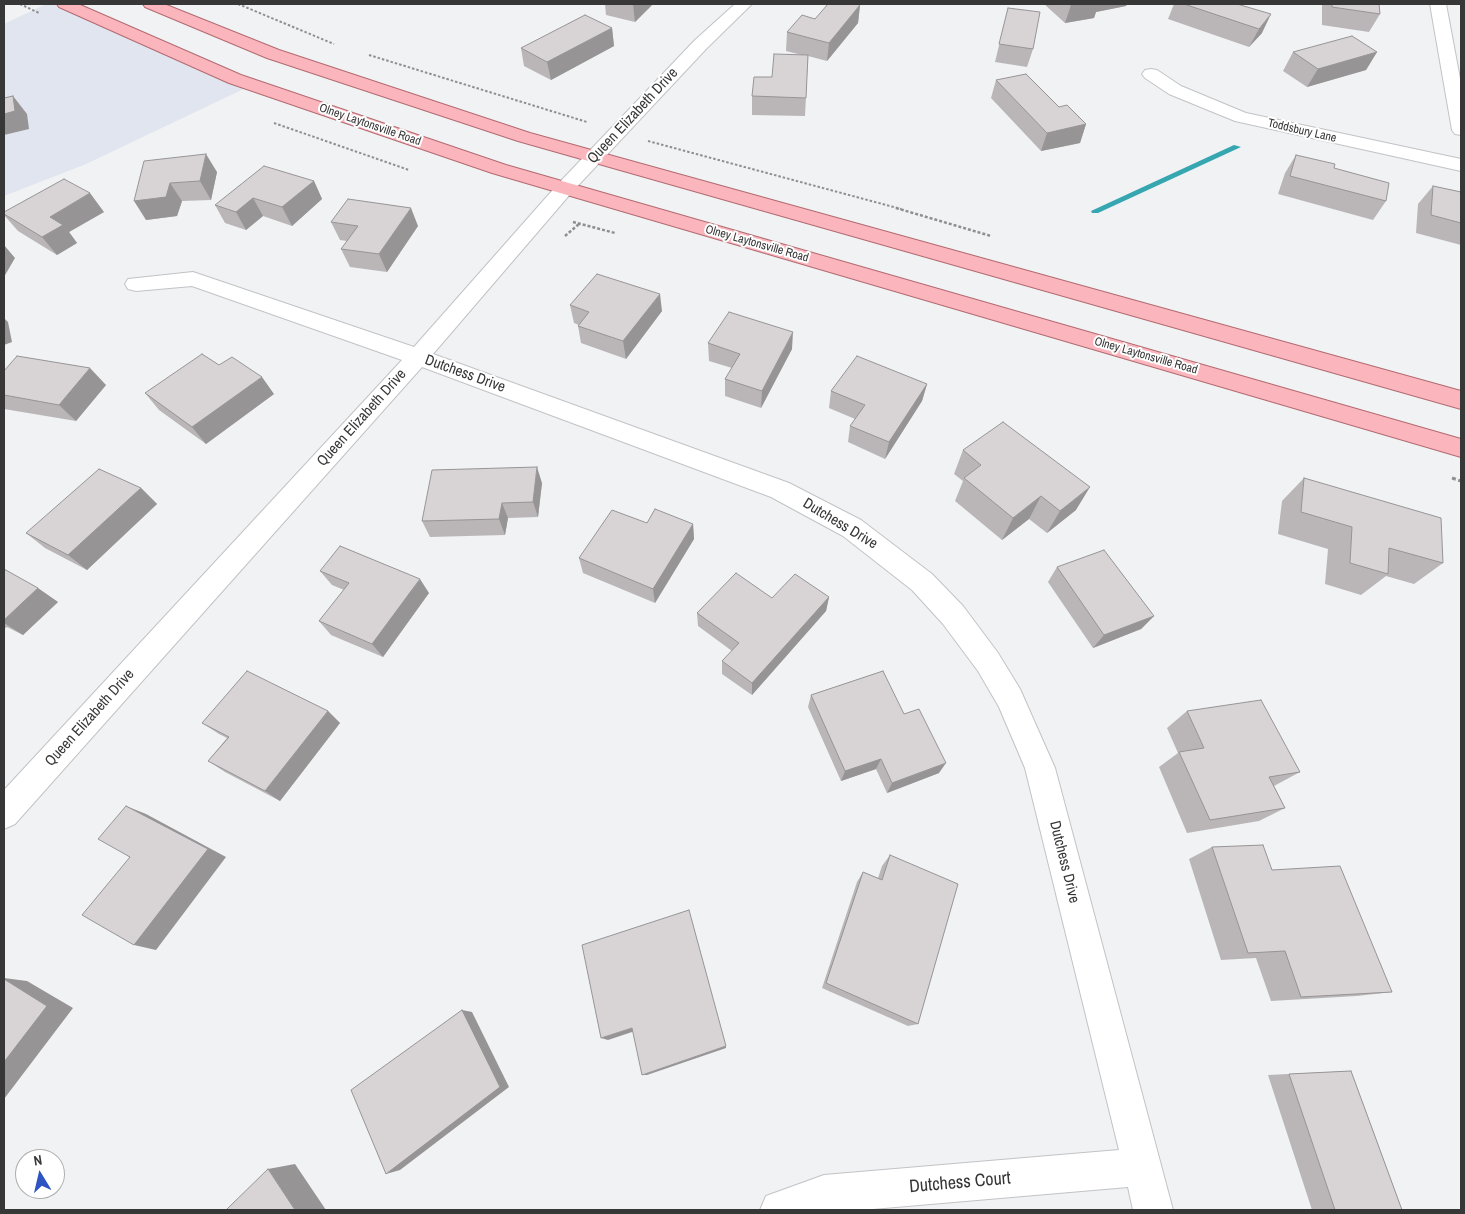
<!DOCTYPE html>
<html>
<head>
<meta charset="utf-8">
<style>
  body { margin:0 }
  #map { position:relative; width:1465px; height:1214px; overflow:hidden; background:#f0f2f4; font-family:"Archivo Narrow",sans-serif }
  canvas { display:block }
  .frame { position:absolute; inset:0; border:5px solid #373738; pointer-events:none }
  .north { position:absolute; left:15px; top:1149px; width:50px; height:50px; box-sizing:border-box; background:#fff; border:1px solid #afafaf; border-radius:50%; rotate:351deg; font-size:14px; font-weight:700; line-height:20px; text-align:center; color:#373738 }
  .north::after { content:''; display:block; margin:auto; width:18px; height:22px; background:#2e53c3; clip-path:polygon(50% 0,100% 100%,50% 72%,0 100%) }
</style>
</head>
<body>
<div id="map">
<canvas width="1465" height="1214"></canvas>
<div class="frame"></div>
<div class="north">N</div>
</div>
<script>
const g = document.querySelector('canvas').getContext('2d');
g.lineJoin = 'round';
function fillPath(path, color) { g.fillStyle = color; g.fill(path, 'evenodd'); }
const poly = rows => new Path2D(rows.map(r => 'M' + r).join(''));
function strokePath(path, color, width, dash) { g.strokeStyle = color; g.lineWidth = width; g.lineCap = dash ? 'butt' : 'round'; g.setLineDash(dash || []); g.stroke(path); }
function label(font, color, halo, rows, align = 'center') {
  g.font = font + ' "Archivo Narrow",sans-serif'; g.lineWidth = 4; g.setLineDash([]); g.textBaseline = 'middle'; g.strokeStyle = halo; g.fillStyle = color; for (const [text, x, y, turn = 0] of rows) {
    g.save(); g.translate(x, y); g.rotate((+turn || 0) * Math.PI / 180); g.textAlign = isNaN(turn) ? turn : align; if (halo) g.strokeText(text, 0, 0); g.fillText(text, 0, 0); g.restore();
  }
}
const built = poly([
  [46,4,64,4,252,85,86,164,4,196,4,24]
]);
const stream = poly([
  [1234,145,1241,147,1098,213,1092,213,1091,211,1234,145]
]);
const pathFar2 = poly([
  [20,4,39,13],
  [238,4,334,44],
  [369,55,587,122],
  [274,123,409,170],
  [648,141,901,209]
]);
const pathFar1 = poly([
  [896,208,991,236],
  [573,222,615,233],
  [565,236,579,224]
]);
const path = poly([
  [1452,478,1461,481]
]);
const minor = poly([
  [735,4,752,4,707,48,572,192,433,354,789,483,861,520,932,574,963,606,998,653,1020,689,1055,768,1173,1210,1133,1210,1128,1187,861,1210,760,1210,766,1196,824,1175,1119,1150,1025,768,999,707,978,671,943,624,912,590,843,536,771,497,422,367,15,824,4,829,4,790,402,360,192,286,136,291,128,289,125,284,128,279,193,272,414,347,558,184,695,40,735,4],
  [1430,4,1446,4,1461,84,1461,135,1455,134,1452,130,1430,4],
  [1151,69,1157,70,1181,86,1246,113,1461,159,1461,171,1235,121,1169,94,1145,78,1142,74,1145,70,1151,69]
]);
const major = poly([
  [57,4,78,4,241,75,506,165,1461,439,1461,457,492,173,229,83,59,7,57,4],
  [143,4,164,4,279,50,530,133,1461,391,1461,409,518,141,267,58,145,7,143,4]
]);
const wall = poly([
  [605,4,653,4,635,22,606,15],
  [1044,4,1127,4,1126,6,1096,12,1094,18,1065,23],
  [1174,4,1237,4,1262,33,1249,47,1168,19],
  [1314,4,1379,4,1380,14,1369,32,1322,25,1322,5],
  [860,5,858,23,827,61,808,56,805,116,752,115,752,96,772,77,802,55,786,51,787,32,815,19],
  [1008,8,1033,49,1027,67,995,62],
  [612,28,614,46,551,80,524,66,521,48],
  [1293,52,1377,52,1366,70,1307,87,1283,71],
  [996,80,1059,107,1086,124,1080,143,1041,151,991,98],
  [1296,155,1334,168,1386,201,1373,220,1278,194,1285,173],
  [144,161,217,172,211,200,182,201,177,216,146,220],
  [314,181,322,199,292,226,263,216,246,230,225,223,215,205],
  [1433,186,1461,192,1461,245,1416,233,1418,204],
  [4,212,104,212,69,232,77,243,57,255,18,231,4,215],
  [331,222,418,226,387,272,350,267,341,249,347,241,340,240],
  [570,305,662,311,626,359,581,343,578,326,579,325,574,323],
  [708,343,792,349,761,408,725,396,725,379,732,368,709,361],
  [219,365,274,394,206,444,159,410,145,393],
  [4,371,106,385,76,421,4,409],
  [927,384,922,401,885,459,848,442,850,426,855,419,829,408,831,391],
  [963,450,1076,510,1047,533,1029,519,1002,540,955,501,963,481,954,474],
  [1304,478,1443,563,1414,584,1386,576,1361,595,1325,584,1328,549,1278,534,1282,501],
  [542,483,538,517,508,518,505,535,430,537,422,521],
  [141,488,157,504,87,570,45,548,26,533],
  [693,524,694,539,655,603,583,573,579,558],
  [1057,567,1154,616,1141,629,1093,648,1048,582],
  [4,569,58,602,23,635,7,627,4,629],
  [320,571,429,593,383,657,331,635,319,621,344,590,332,585],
  [829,597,826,611,752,695,722,674,722,661,732,651,698,626,697,613,772,598],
  [811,695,904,714,939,773,887,793,876,769,841,781,808,707],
  [328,711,340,723,280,801,225,772,208,761,227,738,219,734,202,723],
  [1187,711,1300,772,1274,786,1285,808,1259,821,1187,833,1159,767,1178,753,1167,728],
  [1212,847,1272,870,1392,992,1357,996,1271,1001,1256,958,1221,960,1189,859],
  [890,855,918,1024,908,1026,822,988,857,882,863,872,878,878,882,866],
  [1351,1071,1402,1210,1312,1210,1268,1075,1328,1072]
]);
const shadedWall = poly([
  [633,4,653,4,635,22],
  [1080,4,1127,4,1126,6,1096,12,1094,18,1065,23,1071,5],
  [860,5,858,23,827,61,829,43],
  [1271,14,1262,33,1249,47,1259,29],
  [612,28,614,46,551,80,547,62],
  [1377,52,1366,70,1307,87,1318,69],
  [13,96,27,114,29,129,4,135,4,114],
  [1086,124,1080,143,1041,151,1047,133],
  [206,154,217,172,211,200,200,181],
  [314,181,322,199,292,226,282,207],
  [170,183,182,201,177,216,146,220,134,201],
  [90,193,104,212,69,232,77,243,57,255,42,237,50,217],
  [253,198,263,216,246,230,236,212],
  [411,208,418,226,387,272,379,254],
  [4,245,15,258,4,277],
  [660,294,662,311,626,359,623,341],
  [4,318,8,322,12,342,4,345],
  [793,332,792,349,761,408,762,391],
  [90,368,106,385,76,421,59,405],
  [262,377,274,394,206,444,192,427],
  [927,384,922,401,885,459,889,442],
  [537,467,542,483,538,517,533,502],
  [1090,487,1076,510,1047,533,1060,511],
  [141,488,157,504,87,570,68,555],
  [1041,496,1029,519,1002,540,1013,518],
  [502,503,508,518,505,535,499,519],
  [693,524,694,539,655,603,653,589],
  [420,579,429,593,383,657,372,644],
  [38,588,58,602,23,635,4,623,4,620],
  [829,597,826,611,752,695,752,683],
  [1154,616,1141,629,1093,648,1104,635],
  [328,711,340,723,280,801,265,791],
  [881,759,876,769,841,781,845,771],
  [946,763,939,773,887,793,892,783],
  [126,806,146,814,226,857,156,950,134,945],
  [4,978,27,981,73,1008,4,1099],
  [462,1010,472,1012,509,1087,400,1170,386,1174],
  [632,1028,638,1030,608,1040,601,1038],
  [726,1046,726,1048,647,1075,642,1075],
  [295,1164,326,1210,295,1210,268,1169]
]);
const building = poly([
  [828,4,856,4,860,5,829,43,787,32,802,15,815,19,828,4],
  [1069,4,1080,4,1071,5,1069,4],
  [1184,4,1237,4,1271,14,1259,29,1184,4],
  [1332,4,1379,4,1380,14,1332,7,1332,4],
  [1008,8,1040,12,1033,49,999,44,1008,8],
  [585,15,612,28,547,62,521,48,585,15],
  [1352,36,1377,52,1318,69,1293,52,1352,36],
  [774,54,808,55,806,98,752,96,754,77,772,77,774,54],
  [1026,74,1059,107,1067,105,1086,124,1047,133,996,80,1026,74],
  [13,96,15,111,4,114,4,98,13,96],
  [206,154,200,181,170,183,166,197,134,201,144,161,206,154],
  [1296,155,1335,164,1334,168,1389,183,1386,201,1290,176,1296,155],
  [264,166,314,181,282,207,253,198,236,212,215,205,264,166],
  [64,179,90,193,50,217,63,225,42,237,4,214,4,212,64,179],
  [1433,186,1461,192,1461,223,1431,215,1433,186],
  [348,199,411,208,379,254,341,249,358,226,331,222,348,199],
  [597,274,660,294,623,341,578,326,589,312,570,305,597,274],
  [729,312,793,332,762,391,725,379,740,354,708,343,729,312],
  [202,354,219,365,232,357,262,377,192,427,145,393,202,354],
  [17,356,90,368,59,405,4,395,4,371,17,356],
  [857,356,927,384,889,442,850,426,865,405,831,391,857,356],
  [1003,422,1090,487,1060,511,1041,496,1013,518,964,478,981,465,963,450,1003,422],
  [537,467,533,502,502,503,499,519,422,521,432,470,537,467],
  [99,469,141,488,68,555,26,533,99,469],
  [1304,478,1441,518,1443,563,1389,548,1388,574,1350,563,1352,527,1301,512,1304,478],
  [655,509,693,524,653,589,579,558,612,510,647,523,655,509],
  [340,546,420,579,372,644,319,621,349,583,320,571,340,546],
  [1104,550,1154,616,1104,635,1057,567,1104,550],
  [4,569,38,588,4,620,4,569],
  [736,573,772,598,795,574,829,597,752,683,722,661,739,643,697,613,736,573],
  [247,671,328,711,265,791,208,761,229,737,202,723,247,671],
  [883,671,904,714,919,709,946,763,892,783,881,759,845,771,811,695,883,671],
  [1261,700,1300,772,1269,777,1285,808,1210,820,1179,752,1204,748,1187,711,1261,700],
  [126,806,208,849,134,945,82,915,130,857,98,839,126,806],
  [1263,845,1272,870,1340,866,1392,992,1301,997,1285,951,1248,953,1212,847,1263,845],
  [890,855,958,884,918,1024,826,983,863,872,882,880,890,855],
  [689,910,726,1046,642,1075,632,1028,601,1038,582,945,689,910],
  [4,979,47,1006,4,1062,4,979],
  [462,1010,500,1087,386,1174,351,1090,462,1010],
  [1351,1071,1402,1210,1335,1210,1289,1074,1351,1071],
  [268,1169,295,1210,226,1210,268,1169]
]);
const farStreetnames = [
  ["Olney Laytonsville Road",370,125,19],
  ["Toddsbury Lane",1302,131,13],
  ["Olney Laytonsville Road",757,244,16],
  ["Olney Laytonsville Road",1146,356,16]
];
const streetNames = [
  ["Queen Elizabeth Drive",633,116,-47],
  ["Dutchess Drive",465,374,20],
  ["Queen Elizabeth Drive",362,418,-48],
  ["Dutchess Drive",840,524,31],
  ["Queen Elizabeth Drive",90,718,-48],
  ["Dutchess Drive",1064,862,76]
];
const nearStreetnames = [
  ["Dutchess Court",960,1183,-5]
];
fillPath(built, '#e0e5ef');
fillPath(stream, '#36a6b1');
strokePath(minor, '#c2c3c6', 2);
strokePath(major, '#b36a71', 2);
strokePath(pathFar2, '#8e8f90', 2, [2.5, 2]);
strokePath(pathFar1, '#8e8f90', 2.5, [3, 2]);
strokePath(path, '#8e8f90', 3, [4, 2.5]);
fillPath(minor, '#fff');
fillPath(major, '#fab6bc');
fillPath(wall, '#bab6b8');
fillPath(shadedWall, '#979496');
fillPath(building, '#d8d4d6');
strokePath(building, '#979496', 1);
label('12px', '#373738', '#fff', farStreetnames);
label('15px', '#373738', '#fff', streetNames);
label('18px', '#373738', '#fff', nearStreetnames);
</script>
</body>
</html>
